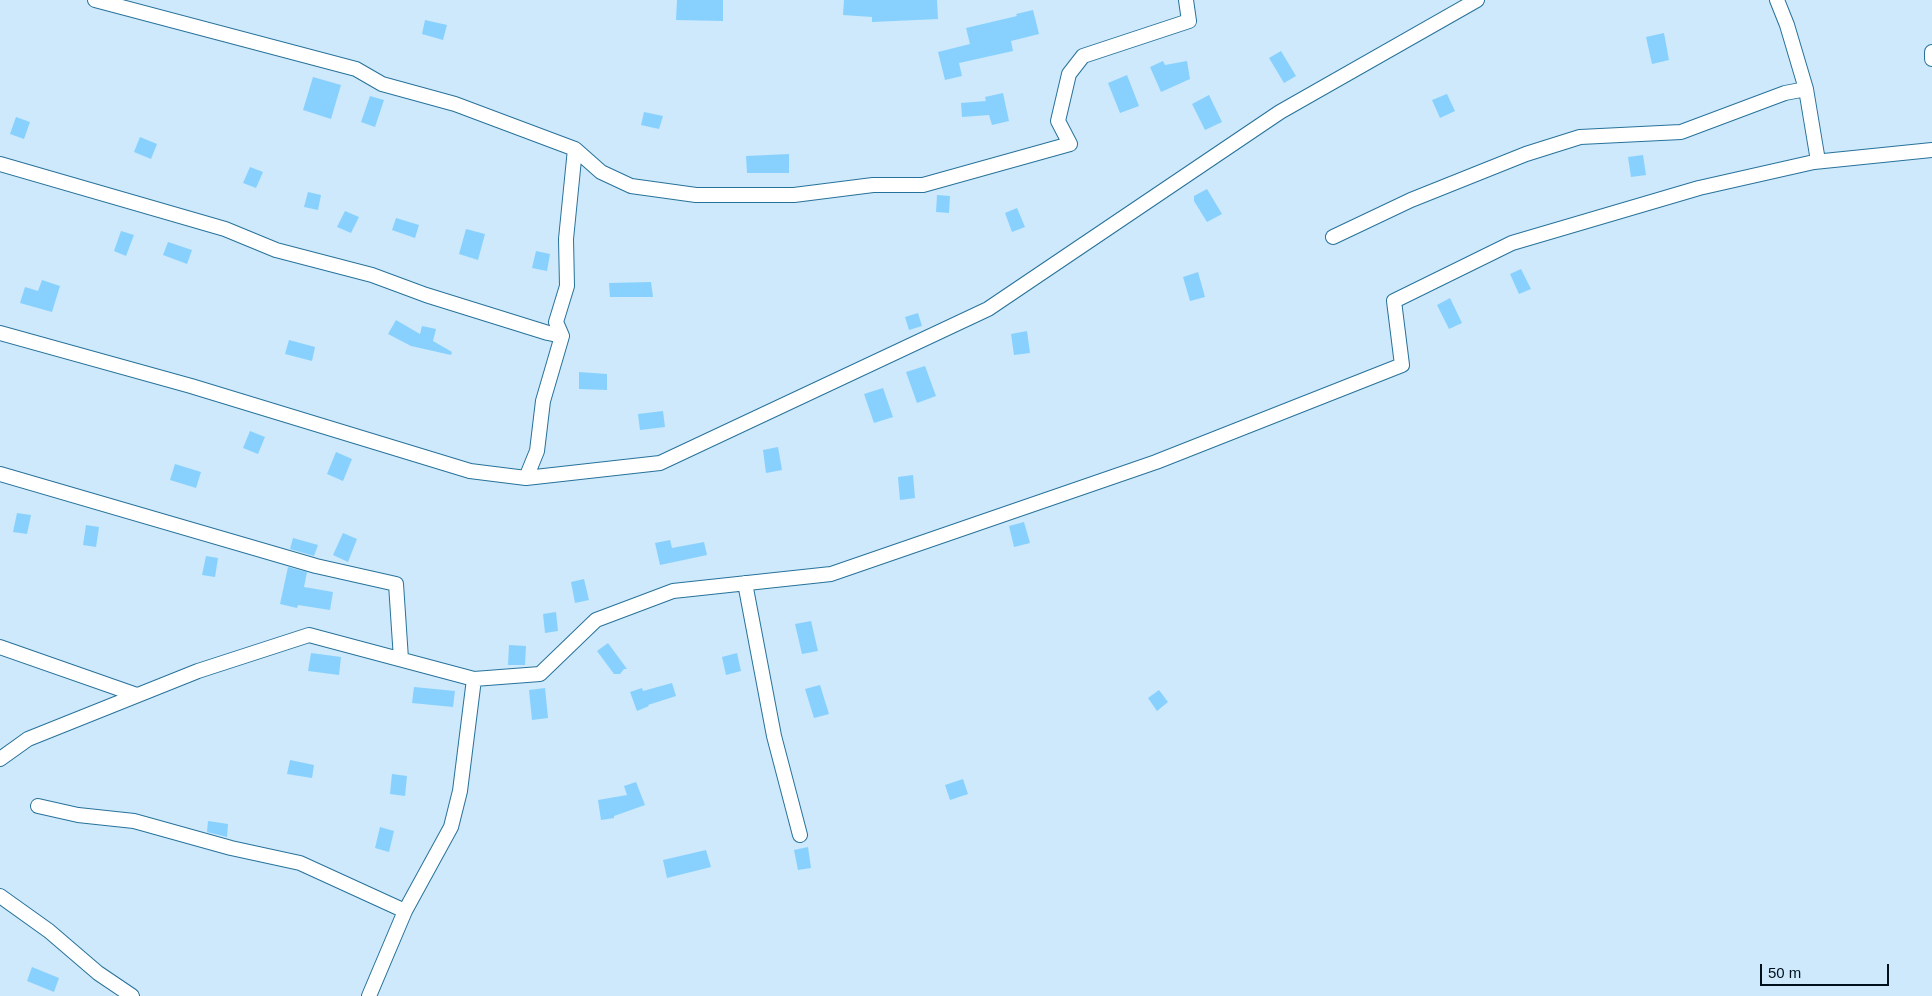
<!DOCTYPE html>
<html>
<head>
<meta charset="utf-8">
<style>
  body { margin:0 }
  #map { position:relative; width:1932px; height:996px; overflow:hidden; background:#cde9fb; font-family:Arial,sans-serif }
  canvas { display:block }
  .scale { position:absolute; left:1760px; top:964px; width:129px; height:22px; box-sizing:border-box; border:2px solid #00101d; border-top:0; padding-left:6px; font-size:15px; line-height:18px; white-space:nowrap; color:#00101d; -webkit-text-stroke:4px #cde9fb; paint-order:stroke }
</style>
</head>
<body>
<div id="map">
<canvas width="1932" height="996"></canvas>
<div class="scale">50 m</div>
</div>
<script>
const g = document.querySelector('canvas').getContext('2d');
g.lineJoin = 'round';
function fillPath(path, color) { g.fillStyle = color; g.fill(path, 'evenodd'); }
const poly = rows => new Path2D(rows.map(r => 'M' + r).join(''));
function strokePath(path, color, width, dash) { g.strokeStyle = color; g.lineWidth = width; g.lineCap = dash ? 'butt' : 'round'; g.setLineDash(dash || []); g.stroke(path); }
const building = poly([
  [677,0,723,0,723,21,676,20],
  [844,0,937,0,938,19,872,22,872,17,843,15],
  [1033,10,1039,34,1011,41,1013,51,959,63,962,76,945,80,938,52,970,44,966,28,1017,16,1016,14],
  [425,20,447,25,443,40,422,34],
  [1664,33,1669,60,1652,64,1646,37],
  [1281,51,1296,76,1284,83,1269,58],
  [1163,61,1165,65,1187,61,1190,79,1161,92,1150,67],
  [1127,75,1139,106,1120,113,1108,83],
  [313,77,341,85,331,119,303,110],
  [1003,93,1009,121,992,125,989,115,962,117,961,103,986,101,985,97],
  [1447,94,1455,111,1440,118,1432,100],
  [1209,95,1222,122,1205,130,1192,104],
  [370,96,384,100,375,127,361,122],
  [644,112,663,116,659,129,641,125],
  [16,117,30,122,24,139,10,134],
  [140,137,157,144,151,159,134,152],
  [789,154,789,173,747,173,746,156],
  [1643,155,1646,175,1631,177,1628,157],
  [250,167,263,172,256,188,243,183],
  [1207,189,1222,214,1207,222,1194,201,1194,196],
  [308,192,321,195,318,210,304,207],
  [937,195,950,196,949,213,936,212],
  [1017,208,1025,227,1012,232,1005,213],
  [345,211,359,217,351,233,337,227],
  [396,218,419,225,415,238,392,230],
  [466,229,485,234,478,260,459,254],
  [121,231,134,235,126,256,114,251],
  [168,242,192,250,187,264,163,255],
  [536,251,550,254,547,271,532,268],
  [1521,269,1531,289,1519,294,1510,274],
  [1198,272,1205,297,1190,301,1183,277],
  [42,280,60,286,52,312,20,303,25,287,38,291],
  [651,282,653,297,610,297,609,283],
  [1450,298,1462,323,1449,329,1437,305],
  [918,313,922,326,909,330,905,317],
  [396,320,420,334,422,326,436,329,433,341,452,352,451,355,411,346,388,334],
  [1027,331,1030,353,1014,355,1011,334],
  [289,340,315,347,312,361,285,354],
  [925,366,936,396,917,403,906,372],
  [579,372,607,374,607,390,579,389],
  [883,388,893,417,874,423,864,394],
  [663,411,665,427,640,430,638,414],
  [250,431,265,437,258,454,243,448],
  [778,447,782,470,766,473,763,450],
  [336,452,352,459,343,481,327,474],
  [175,464,201,472,196,488,170,480],
  [913,475,915,498,900,500,898,477],
  [17,513,31,515,27,534,13,532],
  [1024,522,1030,543,1014,547,1009,526],
  [86,525,99,527,96,547,83,545],
  [343,533,357,539,348,562,333,555],
  [293,538,318,545,314,556,290,549],
  [670,540,672,548,704,542,707,555,660,565,655,543],
  [206,556,218,558,215,577,202,575],
  [288,567,307,572,304,587,333,592,330,610,298,605,297,608,280,604],
  [584,579,589,600,575,603,571,582],
  [556,612,558,631,545,633,543,614],
  [811,621,818,651,802,654,795,624],
  [608,643,627,669,624,669,620,674,614,674,597,651],
  [509,645,526,646,525,665,508,665],
  [311,653,341,657,339,675,308,671],
  [737,653,741,671,726,675,722,657],
  [672,683,676,696,648,705,649,706,637,711,630,692,642,688,643,691],
  [820,685,829,714,814,718,805,689],
  [414,687,455,691,453,707,412,703],
  [545,688,548,718,532,720,529,690],
  [1159,690,1168,702,1157,711,1148,698],
  [290,760,314,765,312,778,287,774],
  [392,774,407,776,405,796,390,794],
  [963,779,968,794,950,800,945,785],
  [636,782,645,805,614,816,614,818,601,820,598,800,627,795,624,786],
  [208,821,228,824,227,837,207,832],
  [380,827,394,831,389,852,375,848],
  [808,847,811,868,798,870,794,850],
  [706,850,711,867,667,878,663,860],
  [32,967,59,978,54,992,27,981]
]);
const street = poly([
  [95,0,356,69,382,84,455,104,575,149,601,172,631,186,696,195,794,195,873,185,923,185,1070,144,1058,121,1069,74,1083,56,1189,21,1186,0],
  [1777,0,1787,25,1806,89,1818,161],
  [1932,52,1932,59],
  [0,164,225,229,276,250,372,275,426,295,548,333,562,336,543,401,537,451,526,478],
  [1333,237,1411,200,1526,154,1580,137,1681,132,1785,93,1806,89],
  [0,333,191,386,470,471,526,478,660,463,988,309,1280,112,1477,0],
  [562,336,556,322,567,286,566,239,575,149],
  [0,474,316,566,396,584,401,659],
  [745,583,774,736,800,835],
  [0,647,137,695],
  [474,679,540,674,596,620,673,591,831,574,1156,462,1402,365,1394,301,1512,243,1699,188,1814,162,1932,150],
  [0,759,28,739,198,671,309,635,474,679,460,791,451,827,405,911,369,996],
  [38,806,78,815,134,821,231,848,300,863,405,911],
  [0,896,49,931,98,973,132,996]
]);
fillPath(building, '#88d1fe');
strokePath(street, '#27729b', 16);
strokePath(street, '#fff', 14);
</script>
</body>
</html>
